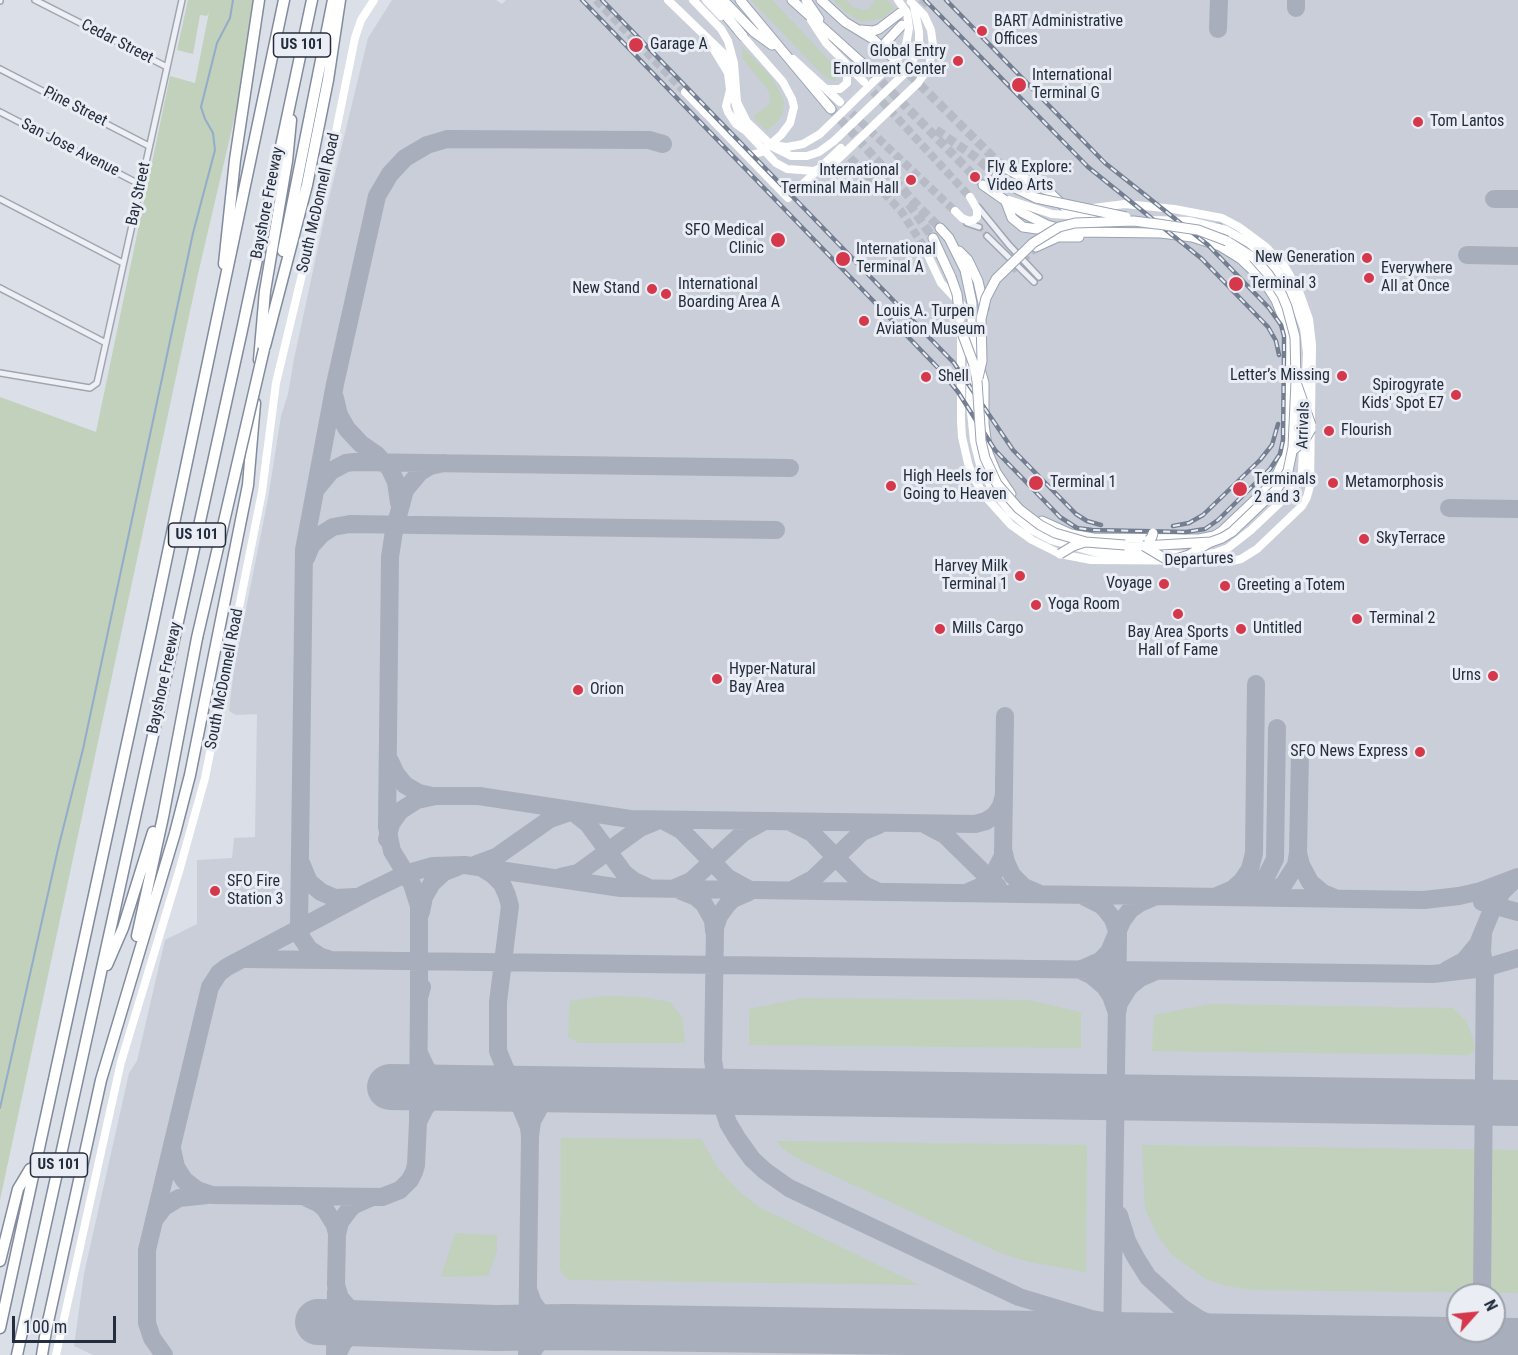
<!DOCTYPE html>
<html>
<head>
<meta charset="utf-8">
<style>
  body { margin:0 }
  #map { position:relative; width:1518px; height:1355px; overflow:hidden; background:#dbdfe7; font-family:"Roboto Condensed",sans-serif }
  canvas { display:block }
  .north { position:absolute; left:1446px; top:1283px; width:60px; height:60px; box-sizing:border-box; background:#eaeef4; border:2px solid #9ba1ab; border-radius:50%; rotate:63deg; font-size:16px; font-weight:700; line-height:24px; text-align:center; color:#242d3d }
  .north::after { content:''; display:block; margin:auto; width:21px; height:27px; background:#d5374b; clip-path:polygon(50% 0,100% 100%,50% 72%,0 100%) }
  .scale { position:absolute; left:12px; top:1316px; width:104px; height:27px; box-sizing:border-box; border:3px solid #242d3d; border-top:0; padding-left:8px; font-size:18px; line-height:21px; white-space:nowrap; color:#242d3d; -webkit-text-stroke:4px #eaeef4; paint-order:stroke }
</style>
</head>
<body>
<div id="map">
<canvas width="1518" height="1355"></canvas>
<div class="north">N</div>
<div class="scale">100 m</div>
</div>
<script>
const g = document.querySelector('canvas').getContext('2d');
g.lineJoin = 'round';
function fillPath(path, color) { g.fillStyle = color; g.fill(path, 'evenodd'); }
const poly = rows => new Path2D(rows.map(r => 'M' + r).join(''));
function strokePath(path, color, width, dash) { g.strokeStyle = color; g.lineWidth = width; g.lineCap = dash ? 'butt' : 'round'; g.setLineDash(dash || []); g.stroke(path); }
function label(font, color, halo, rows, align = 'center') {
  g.font = font + ' "Roboto Condensed",sans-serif'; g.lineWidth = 6; g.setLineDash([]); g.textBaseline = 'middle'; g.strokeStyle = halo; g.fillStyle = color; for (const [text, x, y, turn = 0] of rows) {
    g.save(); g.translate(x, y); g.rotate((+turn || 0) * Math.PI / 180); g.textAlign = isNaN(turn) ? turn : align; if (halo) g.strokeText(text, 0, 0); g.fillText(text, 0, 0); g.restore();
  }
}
const built = poly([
  [392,0,496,0,502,4,506,0,1518,0,1518,1355,93,1355,74,1346,84,1274,129,1073,137,1061,165,940,197,924,197,860,232,858,234,838,255,837,257,714,236,715,229,711,234,669,268,499,281,416,288,394,294,359,325,215,368,38],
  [1458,1295,1494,1295,1494,1331,1458,1331]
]);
const green = poly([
  [188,0,262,0,198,274,0,1200,0,397,96,432,170,76,195,83,209,12,207,16,200,15,193,54,177,50],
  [751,0,772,0,840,72,835,82,823,75],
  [833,0,846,0,853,7,862,10,870,8,876,0,887,0,895,8,883,18,862,22,845,12],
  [742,46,772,78,784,101,783,113,776,123,766,131,753,116,769,105,770,98,768,90,743,59],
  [604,996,641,997,670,1002,682,1017,685,1043,579,1043,568,1037,570,1001],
  [803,998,1028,1000,1081,1012,1081,1048,749,1045,749,1009],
  [1210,1004,1453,1008,1467,1022,1476,1048,1469,1055,1152,1051,1154,1015],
  [561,1138,701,1139,719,1170,738,1190,757,1206,919,1285,571,1280,565,1277,560,1269],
  [776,1141,1087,1145,1086,1272,1029,1262,998,1252,802,1161,787,1152],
  [1142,1145,1518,1150,1518,1293,1252,1290,1226,1286,1206,1279,1172,1255,1159,1238,1145,1209],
  [455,1233,497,1235,497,1251,488,1276,441,1277]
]);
const stream = poly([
  [0,1108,58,849,83,749,193,233,215,150,213,133,205,119,201,107,217,43,230,18,233,0]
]);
const taxiway = poly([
  [1296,8,1296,0],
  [1218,29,1219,0],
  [1494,199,1518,199],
  [1467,255,1518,256],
  [335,398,339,415,347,429,361,444,377,455,390,469,396,482,399,503],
  [317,488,331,471,346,463,354,462,790,468],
  [1449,508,1518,509],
  [306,558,311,546,322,534,333,527,350,524,776,530],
  [390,761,396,774,405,785,419,793,432,796],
  [573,812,588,824,624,873,634,881,647,887],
  [666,822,681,830,728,878,748,889],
  [792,823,812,833,857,879,866,886,877,891],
  [926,825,945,835,998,887],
  [387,839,391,824,400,811,417,800,436,796,479,796,630,819,975,824,986,821,995,815,1001,806,1004,795],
  [1003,849,1006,862,1012,875,1024,887,1038,893],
  [1298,853,1301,865,1310,882,1323,893,1335,898],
  [301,863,309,882,321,892,335,898,355,897],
  [477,864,496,857,550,819,570,812],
  [482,868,493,875,502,884,507,895,510,906,498,1002,498,1051,529,1127,530,1137,527,1355],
  [560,877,578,873,640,828,657,821],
  [677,887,691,881,743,833,761,823],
  [792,890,813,879,862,832,879,825],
  [681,891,696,897,704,904,713,920,714,931],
  [749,892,733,899,727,905,719,916,715,928,713,1060,718,1092,728,1123,737,1138,752,1159,765,1171,789,1188,1019,1297,1092,1319,1189,1337],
  [968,892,982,886,992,877,1003,856,1005,716],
  [1217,896,1233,889,1242,881,1250,869,1254,853,1256,684],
  [1240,896,1255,889,1265,879,1275,859,1277,728],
  [1261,896,1274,891,1284,884,1296,865,1298,853,1300,753],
  [1085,897,1101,905,1106,910,1113,919,1118,934,1112,1345],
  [1482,902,1518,912],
  [421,912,424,897,432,883,444,872,457,867],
  [246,959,1433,974,1485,968,1518,958],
  [328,959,321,957,309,949,301,937,299,928,304,550,335,384,377,196,390,174,405,158,427,145,447,139,649,140,663,144],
  [1082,969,1100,961,1109,952,1122,921,1130,910,1140,903,1154,897],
  [1447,970,1464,961,1478,944,1494,905,1502,892,1514,880],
  [1082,971,1091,975,1105,987,1111,996,1117,1013,1119,1003,1129,987,1140,978,1154,972],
  [419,998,419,906,412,884,392,851,387,827,390,557,394,531,405,490,420,472,430,466,444,463],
  [419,1053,426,1068,436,1079,461,1088],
  [506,1070,512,1078,524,1085,573,1090],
  [418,1118,419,998,422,987],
  [530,1136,532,1121,542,1103,556,1094,568,1091],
  [172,1149,176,1167,184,1180,197,1190,212,1195,382,1197,400,1190,410,1180,414,1172,416,1165,418,1122,425,1108,436,1096,461,1088],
  [305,1197,318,1203,325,1209,335,1225,337,1234,336,1285,340,1298,354,1314,374,1324],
  [1119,1215,1127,1241,1136,1258,1148,1277,1181,1307,1199,1319,1219,1328,1243,1334,1272,1338],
  [154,1220,164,1207,179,1198,207,1195],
  [337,1234,340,1222,349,1210,354,1205,370,1198],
  [529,1292,533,1303,542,1315,552,1321,568,1327],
  [1482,1295,1485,968,1482,952,1483,934],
  [1075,1319,1091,1330,1109,1355],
  [164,1355,152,1338,147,1323,147,1250,210,987,219,973,227,967,366,893,405,874,433,866,465,865,621,888,1424,900,1459,896,1481,891,1518,877],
  [335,1355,336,1291],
  [337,1355,343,1343,351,1334,374,1324],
  [530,1355,541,1339,551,1332,568,1327],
  [1481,1355,1481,1331]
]);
const runway = poly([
  [390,1087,1518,1103],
  [318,1322,496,1328,568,1327,1518,1341]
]);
const streetTunnel = poly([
  [979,227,987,236]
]);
const secondaryTunnel = poly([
  [596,0,685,92],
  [865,83,970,197],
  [843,105,955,211],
  [842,149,901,211,925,249]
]);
const primaryTunnel = poly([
  [913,15,926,0],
  [891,56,998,162,1007,169],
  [872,72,983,185],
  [831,109,914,202,940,228],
  [936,130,974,156,997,176],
  [909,204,933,238],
  [1011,270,1036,247]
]);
const street = poly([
  [35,0,167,67],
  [0,1,0,0],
  [0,69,149,146],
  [0,112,141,185],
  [0,199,123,263],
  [978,207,1009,245,1039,277],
  [967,223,979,227],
  [987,236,1034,282],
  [0,288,106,343],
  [0,373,90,388,97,383,182,0]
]);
const secondary = poly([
  [668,0,725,55,731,65,732,74],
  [706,0,721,16],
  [811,20,826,43,864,82],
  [739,32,783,82,792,99,794,107,790,123,781,135,762,152,751,155,746,153],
  [714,50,728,73,730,90,726,106,728,112,736,124,743,129],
  [793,59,840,102],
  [827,89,840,89,847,83,847,75,843,65],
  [685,92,788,198,841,148],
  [734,98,740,119,745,130],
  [1009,200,1052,214,1114,218],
  [955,211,962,218,969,221,974,220,977,217,977,209,970,197],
  [1153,220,1189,221,1226,230,1249,243,1265,257,1279,273,1290,290,1304,328,1307,353,1305,403],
  [925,249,941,283,972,316],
  [961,334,961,421,962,437,968,463,972,475,984,495,1011,525,1032,540,1060,554,1091,560,1232,561,1241,559,1257,549,1302,506,1307,497,1310,486,1312,345,1309,319,1299,291,1285,267,1266,247,1239,227,1222,218,1174,209,1125,204,1093,208],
  [971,364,970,403,974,441,980,465,992,489,1011,513,1030,529,1051,540,1094,552,1198,555,1215,553,1228,548,1251,530,1290,493,1298,482,1302,472,1304,418],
  [56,1355,121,1062,180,868,205,778,262,492,276,383,334,141,355,38,361,20,374,0]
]);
const primary = poly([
  [713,0,743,36],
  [723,0,754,32,772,45],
  [740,0,831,109],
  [792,0,872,72],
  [806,0,819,19],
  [821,0,845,22,873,39,891,56],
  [861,30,873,31,879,29,900,13],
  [888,52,886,42,902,25],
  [1007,169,1048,191,1074,216],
  [997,176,1005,183],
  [983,185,1023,213,1047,225,1062,229,1078,232,1161,233,1192,237,1220,246,1241,259,1264,281,1276,300,1287,328,1289,350,1288,445,1283,462,1273,483,1221,532,1214,536,1199,539,1093,538,1071,534,1042,521],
  [1006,202,1012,218,1023,227,1037,229,1047,225],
  [940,228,949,238,965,270,972,303,972,341,984,383,984,424,988,453,996,472,1011,494],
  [1201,236,1218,228],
  [933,238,951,277],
  [1227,241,1254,258],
  [1036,247,1058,237,1079,237],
  [959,251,968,260,978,281,984,308],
  [1292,437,1304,419],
  [1287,468,1290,493],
  [1125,545,1143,546]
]);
const highway = poly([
  [283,251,333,0],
  [224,264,235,160,259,0],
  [265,346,307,185,328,80,340,0],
  [259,360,265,291,287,161,291,120],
  [137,936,163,817,197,638],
  [107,965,123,928,153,832],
  [0,1261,18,1189,30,1169],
  [0,1328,152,628,284,0],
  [17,1355,242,330,312,0],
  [42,1355,46,1331,101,1080,175,833,190,775,248,485,255,403]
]);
const rail = poly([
  [582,0,943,373,958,392,995,450,1060,517,1077,528,1092,530,1186,532,1205,529,1218,520,1270,469,1280,454,1283,440,1284,352,1284,336,1281,325,1269,308,1208,245,1105,163,946,0],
  [602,0,954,363,1013,450,1076,514,1087,521,1101,525],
  [925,0,1088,167,1202,259,1268,327,1276,341,1279,355],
  [1173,526,1189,523,1203,515,1260,460,1272,445,1278,424]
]);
const secondaryBridge = poly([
  [693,0,721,29,728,41,734,63,737,102,747,122,771,145,787,147,803,144,820,134,899,57,906,45,909,28,907,13,898,0],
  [745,130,776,163,787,169,814,171,835,162,918,83,929,67,933,45,931,30,924,15,911,2],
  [771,146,791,156,807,156,819,152,834,141,903,75,912,63,919,44,919,32,914,6]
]);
const primaryBridge = poly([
  [1005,183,1036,198,1126,217],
  [1151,223,1198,230,1227,241],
  [951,277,957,294,960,319],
  [961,330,974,365,977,381,981,441,985,458,997,484,1019,509,1040,525,1055,533,1086,542,1125,545],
  [978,378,982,361,981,319,986,298,996,279,1033,243,1059,227,1075,223,1134,221,1156,224],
  [1297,385,1311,425],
  [1293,450,1304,441,1311,429],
  [1149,540,1152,537,1153,533],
  [1143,546,1211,542,1222,538,1232,532,1277,489,1288,471,1293,447,1296,381,1295,337,1287,307,1282,295,1268,274,1254,258],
  [1144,546,1169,561,1189,555,1209,543],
  [1060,554,1073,546,1085,542]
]);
const highwayBridge = poly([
  [197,638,264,349]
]);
const markers = [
  [982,31,6,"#d5374b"],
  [636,45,8,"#d5374b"],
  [958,61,6,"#d5374b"],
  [1019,85,8,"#d5374b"],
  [1418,122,6,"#d5374b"],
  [975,177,6,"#d5374b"],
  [911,180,6,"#d5374b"],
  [778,240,8,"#d5374b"],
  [1367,258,6,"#d5374b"],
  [843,259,8,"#d5374b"],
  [1369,278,6,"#d5374b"],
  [1236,284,8,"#d5374b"],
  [652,289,6,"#d5374b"],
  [666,294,6,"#d5374b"],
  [864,321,6,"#d5374b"],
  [1342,376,6,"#d5374b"],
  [926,377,6,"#d5374b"],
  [1456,395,6,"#d5374b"],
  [1329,431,6,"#d5374b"],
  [1036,483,8,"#d5374b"],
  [1333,483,6,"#d5374b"],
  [891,486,6,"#d5374b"],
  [1240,489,8,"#d5374b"],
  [1364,539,6,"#d5374b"],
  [1020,576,6,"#d5374b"],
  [1164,584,6,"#d5374b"],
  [1225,586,6,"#d5374b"],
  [1036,605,6,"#d5374b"],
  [1178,614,6,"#d5374b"],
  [1357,619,6,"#d5374b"],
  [940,629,6,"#d5374b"],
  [1241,629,6,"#d5374b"],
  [1493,676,6,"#d5374b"],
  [717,679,6,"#d5374b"],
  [578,690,6,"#d5374b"],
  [1420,752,6,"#d5374b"],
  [215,891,6,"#d5374b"]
];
const shields = [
  [302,45,57],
  [197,535,57],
  [59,1165,57]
];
const shieldNames = [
  ["US 101",302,45],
  ["US 101",197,535],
  ["US 101",59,1165]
];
const poiNames = [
  ["BART Administrative",994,22],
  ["Offices",994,40],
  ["Garage A",650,45],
  ["Global Entry",946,52,"right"],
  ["Enrollment Center",946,70,"right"],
  ["International",1032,76],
  ["Terminal G",1032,94],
  ["Tom Lantos",1430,122],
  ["Fly & Explore:",987,168],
  ["Video Arts",987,186],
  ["International",899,171,"right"],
  ["Terminal Main Hall",899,189,"right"],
  ["SFO Medical",764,231,"right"],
  ["Clinic",764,249,"right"],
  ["International",856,250],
  ["Terminal A",856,268],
  ["New Generation",1355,258,"right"],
  ["Everywhere",1381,269],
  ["All at Once",1381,287],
  ["Terminal 3",1250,284],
  ["International",678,285],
  ["Boarding Area A",678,303],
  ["New Stand",640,289,"right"],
  ["Louis A. Turpen",876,312],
  ["Aviation Museum",876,330],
  ["Letter’s Missing",1330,376,"right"],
  ["Shell",938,377],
  ["Spirogyrate",1444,386,"right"],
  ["Kids' Spot E7",1444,404,"right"],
  ["Flourish",1341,431],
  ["High Heels for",903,477],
  ["Going to Heaven",903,495],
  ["Terminals",1254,480],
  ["2 and 3",1254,498],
  ["Terminal 1",1050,483],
  ["Metamorphosis",1345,483],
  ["SkyTerrace",1376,539],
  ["Harvey Milk",1008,567,"right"],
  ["Terminal 1",1008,585,"right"],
  ["Voyage",1152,584,"right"],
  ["Greeting a Totem",1237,586],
  ["Yoga Room",1048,605],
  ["Terminal 2",1369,619],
  ["Mills Cargo",952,629],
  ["Untitled",1253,629],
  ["Bay Area Sports",1178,633,"center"],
  ["Hall of Fame",1178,651,"center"],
  ["Hyper-Natural",729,670],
  ["Bay Area",729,688],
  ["Urns",1481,676,"right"],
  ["Orion",590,690],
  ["SFO News Express",1408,752,"right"],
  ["SFO Fire",227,882],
  ["Station 3",227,900]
];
const streetNames = [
  ["Cedar Street",117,42,27],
  ["Pine Street",75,107,27],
  ["San Jose Avenue",70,148,27],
  ["Bay Street",139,194,-78],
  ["Bayshore Freeway",268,203,-79],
  ["South McDonnell Road",319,203,-77],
  ["Arrivals",1304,425,-88],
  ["Departures",1199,560,-2],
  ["Bayshore Freeway",165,678,-78],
  ["South McDonnell Road",225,679,-79]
];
fillPath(built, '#c9ced9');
fillPath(green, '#c1d1bc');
strokePath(stream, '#93acc9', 2);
strokePath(taxiway, '#a8aebc', 18);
strokePath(runway, '#a8aebc', 46);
strokePath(streetTunnel, '#b6bbc5', 5, [5, 2.5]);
strokePath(secondaryTunnel, '#b6bbc5', 8, [8, 4]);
strokePath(primaryTunnel, '#b6bbc5', 9, [9, 4.5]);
strokePath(street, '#a0a6b1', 8);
strokePath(primary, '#9aa3b3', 11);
strokePath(highway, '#828c9e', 13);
strokePath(street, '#eef0f5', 5);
strokePath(secondary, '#fff', 8);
strokePath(primary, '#fff', 9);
strokePath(highway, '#fff', 10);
strokePath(rail, '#747e91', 4.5);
strokePath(rail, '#eaeef4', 2, [7]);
strokePath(primaryBridge, '#9aa3b3', 11, []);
strokePath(highwayBridge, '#828c9e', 13, []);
strokePath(secondaryBridge, '#fff', 8);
strokePath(primaryBridge, '#fff', 9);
strokePath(highwayBridge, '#fff', 10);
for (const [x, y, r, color] of markers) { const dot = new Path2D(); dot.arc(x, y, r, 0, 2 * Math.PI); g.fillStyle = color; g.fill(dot); strokePath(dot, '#eaeef4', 2); }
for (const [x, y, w] of shields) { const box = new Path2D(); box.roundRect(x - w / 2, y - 12, w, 24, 4.5); g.fillStyle = '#eaeef4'; g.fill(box); strokePath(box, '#242d3d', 1.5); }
label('bold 15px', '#242d3d', null, shieldNames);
label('16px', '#242d3d', '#eaeef4', poiNames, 'left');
label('16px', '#242d3d', '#eaeef4', streetNames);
</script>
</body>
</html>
